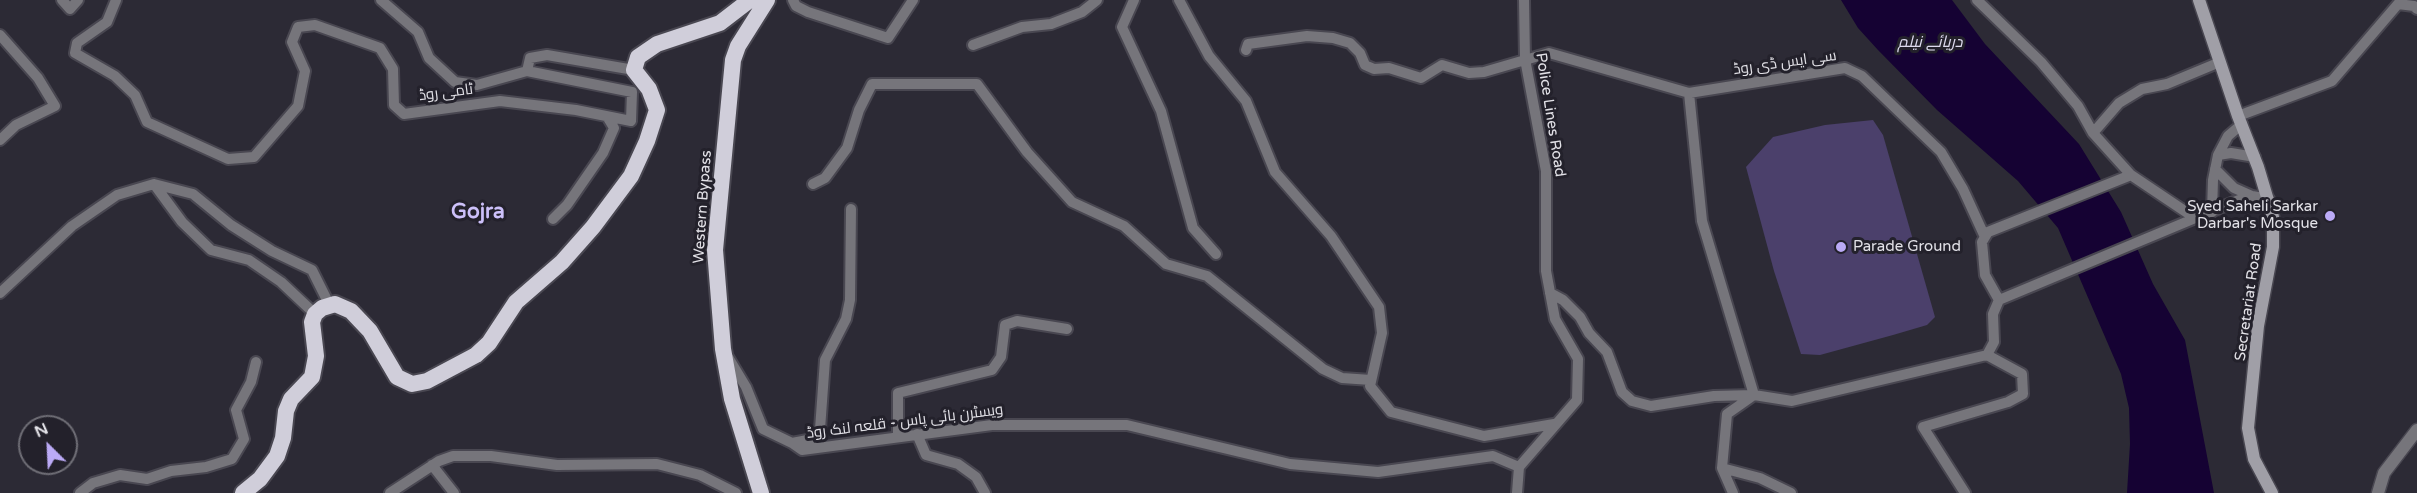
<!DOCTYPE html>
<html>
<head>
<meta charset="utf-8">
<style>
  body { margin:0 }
  #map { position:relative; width:2417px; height:493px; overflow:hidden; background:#2c2a35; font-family:"Varela Round",sans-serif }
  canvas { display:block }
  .north { position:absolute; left:18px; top:415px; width:60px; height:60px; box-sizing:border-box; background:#23212b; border:2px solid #6f6e76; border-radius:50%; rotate:336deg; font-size:16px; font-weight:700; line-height:24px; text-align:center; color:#e2e1e7 }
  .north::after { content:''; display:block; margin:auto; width:21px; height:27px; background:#bbaaf6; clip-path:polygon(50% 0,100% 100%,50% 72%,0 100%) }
</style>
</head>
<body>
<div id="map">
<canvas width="2417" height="493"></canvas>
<div class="north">N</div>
</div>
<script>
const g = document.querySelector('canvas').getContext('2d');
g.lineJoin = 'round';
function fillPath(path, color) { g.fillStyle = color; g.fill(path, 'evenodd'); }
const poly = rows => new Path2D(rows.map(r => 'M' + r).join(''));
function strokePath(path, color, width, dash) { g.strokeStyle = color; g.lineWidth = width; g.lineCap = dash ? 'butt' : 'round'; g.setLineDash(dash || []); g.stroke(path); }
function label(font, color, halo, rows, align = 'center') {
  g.font = font + ' "Varela Round",Cairo,sans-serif'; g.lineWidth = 6; g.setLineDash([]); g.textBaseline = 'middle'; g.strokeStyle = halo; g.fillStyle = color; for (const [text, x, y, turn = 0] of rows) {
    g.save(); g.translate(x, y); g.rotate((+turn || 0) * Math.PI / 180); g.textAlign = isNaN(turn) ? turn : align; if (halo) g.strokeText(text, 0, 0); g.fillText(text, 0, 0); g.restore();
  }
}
const green = poly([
  [1873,120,1883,135,1935,317,1927,325,1893,335,1820,355,1801,354,1774,271,1746,167,1773,137,1825,125]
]);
const water = poly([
  [1841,0,1952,0,1985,44,2079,144,2121,212,2153,284,2185,340,2214,493,2127,493,2130,444,2129,408,2121,374,2058,228,2018,181,1937,110,1878,50,1858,28]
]);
const minor = poly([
  [62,0,70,9,78,0],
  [116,0,107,22,77,43,75,53,115,76,135,95,147,122,228,159,254,157,298,106,305,71,292,42,298,27,315,25,380,48,393,69,394,105,404,114,500,101,576,110,631,121,632,92,527,71,530,58,547,55,634,70],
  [381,0,418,32,429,58,455,82,477,85,527,71],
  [793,0,796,6,808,12,888,38,913,0],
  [1134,0,1122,27,1161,111,1193,228,1216,254],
  [1179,0,1209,56,1246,101,1275,172,1331,236,1379,307,1382,333,1370,386,1391,412,1484,436,1554,424],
  [1977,0,2041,62,2078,106,2093,133,2131,175],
  [0,35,38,78,55,106,16,125,0,140],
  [973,45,1022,27,1051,24,1082,12,1097,0],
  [1246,50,1248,44,1307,36,1333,38,1350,43,1360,53,1365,65,1374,69,1389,68,1421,78,1442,65,1469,73,1484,72,1549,53,1689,93,1702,221,1754,395,1792,401,1987,355,1994,342,1993,314,1999,300,1985,275,1982,242,1988,232,2131,175,2195,218],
  [1689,93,1845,68,1862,76,1941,152,1963,189,1984,235],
  [2238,116,2332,81,2398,4,2414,6,2417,9],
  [2093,133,2119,103,2142,89,2167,84,2220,62],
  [2218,155,2231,153,2255,157],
  [2215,169,2234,188,2252,196],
  [154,184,182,222,211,250,249,260,281,282,315,314],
  [813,184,825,178,847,148,859,110,872,84,977,84,1027,152,1072,202,1124,226,1166,264,1207,276,1323,369,1342,378,1371,380],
  [2212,212,2213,180,2218,155,2228,136,2242,124],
  [553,219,567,205,603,153,614,128,608,118],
  [0,293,72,226,117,195,154,184,193,194,231,225,272,251,312,270,329,304],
  [1550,293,1563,300,1580,317,1589,333,1607,352,1622,392,1632,401,1651,406,1714,396,1754,395],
  [1999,300,2241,199,2252,196,2269,199],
  [728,357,746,387,763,429,792,443,813,439,820,429,825,360,846,319,850,300,851,209],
  [917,434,926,455,958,464,976,477,985,493],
  [898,436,898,393,992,370,1001,357,1005,325,1017,321,1067,329],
  [792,443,802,450,992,425,1127,425,1290,464,1378,472,1493,456,1519,467],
  [432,465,454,493],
  [1722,468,1760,478,1791,493],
  [80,493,93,483,120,475,147,479,171,471,206,467,232,459,244,439,236,410,251,382,256,362],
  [390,493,439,461,453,456,491,456,557,465,657,464,700,475,736,493],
  [1517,493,1519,467,1577,400,1578,359,1555,319,1546,271,1546,171,1525,59,1524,0],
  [1733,493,1722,468,1727,414,1754,395],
  [1965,493,1923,427,2008,402,2023,394,2022,374,1987,355]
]);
const tertiary = poly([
  [2378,493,2384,473,2417,430]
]);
const secondary = poly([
  [2199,0,2238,116,2258,167,2273,217,2273,247,2258,326,2248,428,2254,459,2272,493]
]);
const trunk = poly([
  [243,493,260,479,277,456,283,438,286,411,291,399,312,377,316,356,312,322,315,314,322,308,335,304,351,311,370,331,397,377,412,384,427,381,476,355,489,343,516,302,562,262,593,227,631,176,647,141,657,110,649,89,634,70,638,57,657,44,720,23,750,0],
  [761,493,732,399,723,349,715,250,733,60,738,46,767,0]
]);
const markers = [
  [2330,216,6,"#bbaaf6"],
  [1841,247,6,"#bbaaf6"]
];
const streetNames = [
  ["سی ایس ڈی روڈ",1785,63,-8],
  ["ٹامی روڈ",446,93,-7],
  ["Police Lines Road",1550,115,81],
  ["Western Bypass",703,207,-86],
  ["Secretariat Road",2249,302,-82],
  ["ویسٹرن بائی پاس - قلعہ لنک روڈ",905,422,-7]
];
const poiNames = [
  ["Syed Saheli Sarkar",2318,207],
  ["Darbar's Mosque",2318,224],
  ["Parade Ground",1853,247,"left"]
];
const waterNames = [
  ["دریائے نیلم",1930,43]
];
const districtNames = [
  ["Gojra",478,212]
];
fillPath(green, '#4b406b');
fillPath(water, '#150233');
strokePath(minor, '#494751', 14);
strokePath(tertiary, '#494751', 15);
strokePath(secondary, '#494751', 15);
strokePath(trunk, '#494751', 20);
strokePath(minor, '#76757b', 10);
strokePath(tertiary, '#76757b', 12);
strokePath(secondary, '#a09fa7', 12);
strokePath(trunk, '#d0ceda', 16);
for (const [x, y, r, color] of markers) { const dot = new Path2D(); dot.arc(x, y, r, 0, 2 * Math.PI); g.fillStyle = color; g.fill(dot); strokePath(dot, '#23212b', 2); }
label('15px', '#e2e1e7', '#23212b', streetNames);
label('15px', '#e2e1e7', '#23212b', poiNames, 'right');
label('italic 16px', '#dedbef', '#23212b', waterNames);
label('bold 21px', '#ccc0f9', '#23212b', districtNames);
</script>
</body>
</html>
